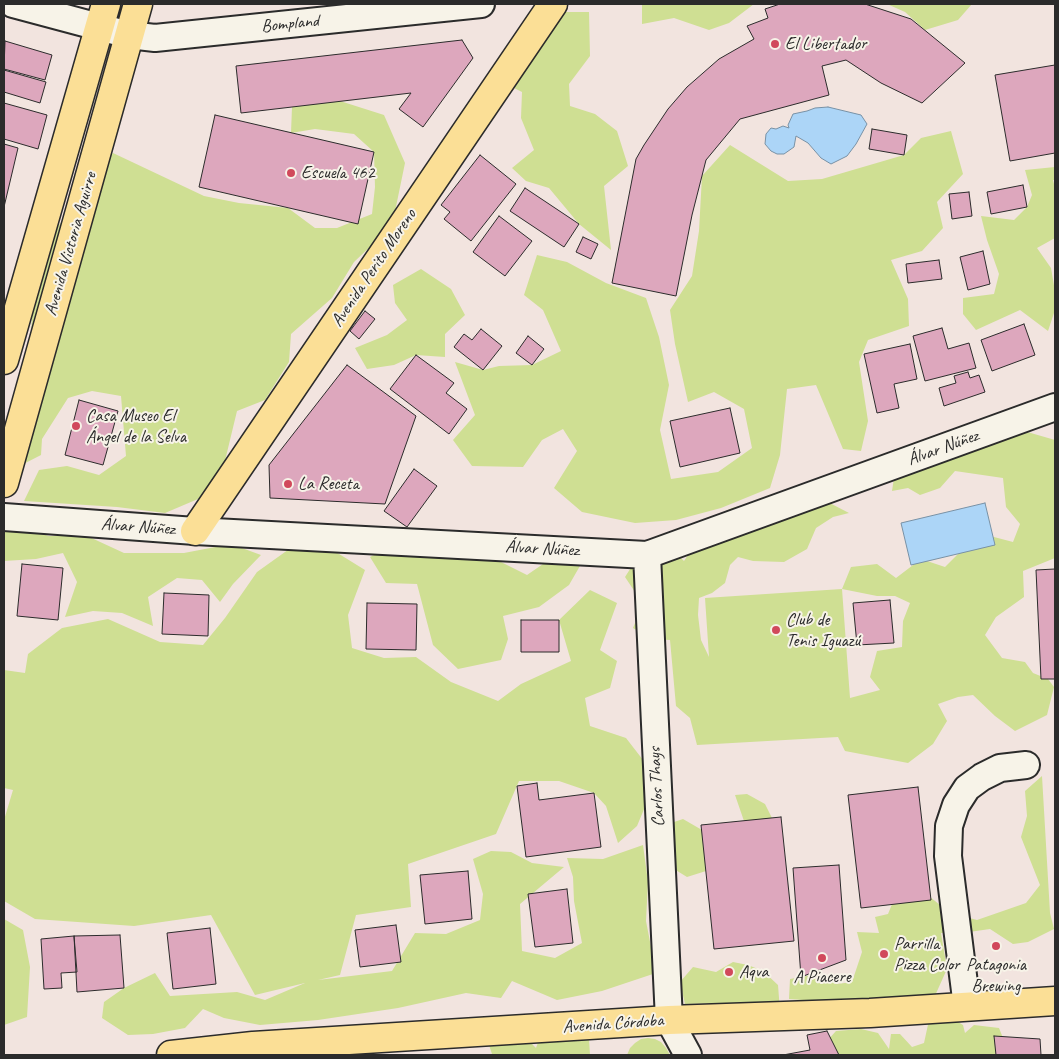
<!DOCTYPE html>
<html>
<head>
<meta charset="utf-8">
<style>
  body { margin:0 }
  #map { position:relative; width:1059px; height:1059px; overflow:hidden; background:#f2e4df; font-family:Caveat,sans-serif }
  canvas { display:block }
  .frame { position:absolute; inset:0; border:5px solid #2b2b2b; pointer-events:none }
</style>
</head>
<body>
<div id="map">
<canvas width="1059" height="1059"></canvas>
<div class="frame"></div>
</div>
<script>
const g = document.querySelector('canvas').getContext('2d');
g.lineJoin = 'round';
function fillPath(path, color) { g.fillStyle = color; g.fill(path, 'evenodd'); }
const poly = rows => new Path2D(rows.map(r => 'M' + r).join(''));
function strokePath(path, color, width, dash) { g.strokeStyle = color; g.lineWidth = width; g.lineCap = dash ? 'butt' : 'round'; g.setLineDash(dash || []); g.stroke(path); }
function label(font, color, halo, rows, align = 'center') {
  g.font = font + ' Caveat,sans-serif'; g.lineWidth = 4; g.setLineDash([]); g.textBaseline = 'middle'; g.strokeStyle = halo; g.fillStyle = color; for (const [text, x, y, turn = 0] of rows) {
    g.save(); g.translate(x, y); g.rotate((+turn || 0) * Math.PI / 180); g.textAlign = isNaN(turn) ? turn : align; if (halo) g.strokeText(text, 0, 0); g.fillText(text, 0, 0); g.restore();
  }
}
const green = poly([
  [642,4,754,4,729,23,709,30,674,18,642,24],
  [887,4,972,4,958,20,925,30,905,12],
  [538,12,589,12,590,56,569,84,570,106,595,114,617,131,628,166,604,186,611,250,579,224,549,188,526,181,512,168,534,150,521,118,522,92,494,78,509,44],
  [340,101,384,115,405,163,392,226,354,262,332,298,291,334,289,362,265,400,237,411,223,469,198,499,165,513,117,507,24,501,39,470,67,466,99,475,126,456,121,396,92,391,68,398,42,439,41,455,4,474,4,425,26,404,37,246,66,218,91,173,113,153,204,196,239,203,288,208,315,228,337,228,372,214,375,187,374,152,354,134,315,129,291,133,292,107],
  [951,131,963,174,937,202,943,228,922,251,891,260,908,299,909,326,868,340,859,362,868,421,861,451,843,449,816,385,787,389,780,455,770,488,721,508,676,520,635,523,582,512,554,488,577,451,563,429,542,440,523,467,472,466,453,440,475,415,455,362,483,370,499,366,532,365,561,351,543,310,524,295,537,255,567,262,606,283,646,298,659,337,669,385,660,430,671,479,718,472,752,448,744,409,714,392,688,402,675,344,670,310,692,276,699,231,702,176,730,145,788,181,822,179,904,155,921,138],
  [1055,167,1055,180,1053,180,1055,188,1055,238,1037,248,1051,268,1055,291,1055,310,1048,331,1020,310,976,330,963,314,963,298,994,294,999,274,987,240,981,216,1014,220,1027,207,1032,195,1025,170],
  [421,269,451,289,465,315,445,334,445,357,416,355,394,365,367,369,355,348,387,335,407,320,395,303,393,285],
  [1024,431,1055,440,1055,558,1023,571,1024,597,996,617,985,635,1002,658,1025,662,1033,673,1048,679,1054,687,1047,715,1015,731,995,716,973,695,958,697,938,704,947,721,933,744,908,763,845,751,838,737,697,745,690,718,676,706,670,640,651,639,633,628,639,613,637,595,625,577,639,555,670,547,684,561,713,517,732,508,751,503,775,508,822,499,849,513,833,517,816,528,807,549,784,562,753,561,738,557,730,565,725,583,712,593,699,598,698,615,701,640,709,657,705,598,842,589,851,567,877,564,896,578,921,559,945,567,965,547,975,532,1013,542,1020,524,1006,507,1003,478,955,471,940,488,920,495,908,488,892,491,897,459],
  [842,589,877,596,895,596,910,603,903,621,902,647,877,651,870,677,880,690,850,698],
  [16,526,49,536,85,535,124,553,184,553,231,544,261,555,233,584,220,602,202,580,177,578,148,597,153,626,122,613,93,611,65,617,77,582,63,553,36,559,4,561,4,528],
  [400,542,469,546,527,575,562,551,588,552,569,585,539,607,503,616,508,639,501,660,458,669,433,645,417,584,386,583,370,557],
  [292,547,331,549,365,570,348,615,352,648,384,658,416,657,451,682,498,701,521,684,571,661,559,620,590,590,617,603,600,650,617,661,610,688,585,698,590,726,626,738,657,778,637,826,618,843,606,806,594,793,559,781,519,781,496,834,408,864,411,907,356,915,340,975,318,980,392,971,415,933,446,934,480,920,483,894,473,859,491,851,511,852,532,863,564,867,520,904,522,951,555,958,582,943,574,901,573,877,567,858,603,859,643,845,648,882,646,921,656,973,602,991,557,1000,512,981,501,998,466,993,398,1008,318,1020,260,1025,224,1018,203,1009,185,1028,153,1034,128,1035,102,1018,104,1002,124,988,155,973,170,996,237,992,265,1000,305,983,255,995,211,915,134,926,35,919,4,901,4,820,13,790,4,788,4,670,25,673,28,654,62,628,108,619,160,642,203,645,225,618,257,572],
  [1042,776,1050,913,1054,929,1028,942,1013,944,990,929,962,933,941,933,947,969,929,1009,789,999,790,979,818,974,837,984,852,982,862,952,857,932,879,933,875,917,888,914,899,887,925,893,950,913,977,920,1026,903,1040,885,1021,837,1027,816,1025,791],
  [747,794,765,804,772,818,764,822,744,821,735,795],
  [683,819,702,830,706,871,687,877,674,869,659,827],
  [4,919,23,930,30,967,27,1017,4,1025],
  [733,962,748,965,763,971,778,985,780,1011,748,1015,733,1003,685,1004,680,982,693,967,716,972],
  [948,1016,963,1025,965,1033,974,1025,999,1028,1005,1043,1006,1055,821,1055,827,1041,836,1031,861,1029,878,1033,889,1049,891,1034,900,1034,912,1047,924,1043,929,1020],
  [588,1023,590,1055,490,1055,492,1054,485,1033,516,1028,536,1048,544,1026],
  [648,1038,655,1039,661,1042,666,1048,670,1055,627,1055,630,1048,635,1043,641,1039]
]);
const water = poly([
  [828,107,861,115,867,124,856,144,847,156,831,164,821,158,808,143,796,136,794,147,784,154,777,154,771,151,765,144,766,134,771,128,776,129,783,126,789,128,788,125,793,114,807,111,815,108,828,107],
  [985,503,995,545,911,565,901,523,985,503]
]);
const building = poly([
  [780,4,865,4,911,19,965,63,922,103,881,83,846,60,822,66,829,95,740,119,706,160,692,215,676,296,612,283,636,159,644,145,668,109,687,87,719,59,754,39,747,26,768,18,765,9,780,4],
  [462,40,473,58,423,127,399,109,411,93,241,113,236,66,462,40],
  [5,41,52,55,45,80,4,69,5,41],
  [1055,65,1055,153,1010,161,995,75,1055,65],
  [4,70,46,82,40,103,4,92,4,70],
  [4,103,47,115,38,149,4,139,4,103],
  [215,115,374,152,358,224,199,187,215,115],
  [872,129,907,135,904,155,869,149,872,129],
  [4,144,18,148,4,207,4,144],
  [480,155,516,184,471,241,444,219,450,212,441,205,480,155],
  [1023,185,1027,207,991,214,987,192,1023,185],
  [525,188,579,224,564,247,510,211,525,188],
  [969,192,972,216,952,219,949,194,969,192],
  [499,216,532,241,505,276,473,252,499,216],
  [583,237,598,244,591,259,576,252,583,237],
  [983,251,990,284,968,290,960,257,983,251],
  [939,260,942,279,908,283,906,264,939,260],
  [365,311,375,319,359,339,350,331,365,311],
  [1024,324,1035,355,992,371,981,340,1024,324],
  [942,328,948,349,969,343,976,368,925,381,913,336,942,328],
  [481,329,502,346,483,370,454,347,464,334,472,340,481,329],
  [528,336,544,349,532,365,516,353,528,336],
  [910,344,917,379,894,384,899,408,877,413,864,354,910,344],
  [416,355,454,383,446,393,467,409,449,434,390,389,416,355],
  [347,365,416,416,385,504,270,498,269,465,347,365],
  [968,372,970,378,979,375,985,392,944,406,939,388,956,383,954,376,968,372],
  [79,400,118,411,103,465,65,455,79,400],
  [730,408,740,453,680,467,670,421,730,408],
  [414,469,437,486,407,527,384,511,414,469],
  [22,564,63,568,58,620,17,616,22,564],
  [1055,569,1055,679,1041,679,1036,570,1055,569],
  [164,593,209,595,208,636,162,634,164,593],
  [890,600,894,643,857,645,853,603,890,600],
  [367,603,417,604,416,650,366,649,367,603],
  [521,620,559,620,559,652,521,652,521,620],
  [537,783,539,800,594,793,601,847,526,857,517,786,537,783],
  [918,787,931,900,861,908,848,795,918,787],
  [781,817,794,941,714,949,701,825,781,817],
  [839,865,846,960,801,977,793,868,839,865],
  [468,871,472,919,425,924,420,875,468,871],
  [567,889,573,943,535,947,528,894,567,889],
  [396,925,401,962,360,967,355,930,396,925],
  [210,928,216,984,173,989,167,933,210,928],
  [120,935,124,988,77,992,74,936,120,935],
  [74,936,77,972,61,973,62,988,44,989,41,939,74,936],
  [827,1031,839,1055,783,1055,810,1050,807,1035,827,1031],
  [994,1036,1040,1039,1041,1055,996,1055,994,1036]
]);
const minor = poly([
  [13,4,129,35,155,38,481,4],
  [4,517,195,531,647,555,1055,407],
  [647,555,669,1020,688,1055],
  [967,1007,948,856,949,826,956,805,967,788,982,777,1000,768,1026,765]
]);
const major = poly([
  [4,360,106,4],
  [4,483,138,4],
  [195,531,553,4],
  [171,1055,253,1046,669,1020,870,1013,1055,1001]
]);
const markers = [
  [775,44,5,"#d1495b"],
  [291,173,5,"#d1495b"],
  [76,426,5,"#d1495b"],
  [288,484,5,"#d1495b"],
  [776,630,5,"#d1495b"],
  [996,946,5,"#d1495b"],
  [884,954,5,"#d1495b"],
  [822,958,5,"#d1495b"],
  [729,972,5,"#d1495b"]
];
const streetNames = [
  ["Bompland",290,24,-6],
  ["Avenida Victoria Aguirre",71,244,-74],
  ["Avenida Perito Moreno",374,268,-56],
  ["Álvar Núñez",943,448,-20],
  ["Álvar Núñez",138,527,4],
  ["Álvar Núñez",542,549,3],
  ["Carlos Thays",657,787,-93],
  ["Avenida Córdoba",613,1024,-4]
];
const poiNames = [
  ["El Libertador",785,44],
  ["Escuela 462",301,173],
  ["Casa Museo El",86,416],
  ["Ángel de la Selva",86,437],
  ["La Receta",298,484],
  ["Club de",786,620],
  ["Tenis Iguazú",786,641],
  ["Parrilla",894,944],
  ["Pizza Color",894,965],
  ["Patagonia",996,965,"center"],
  ["Brewing",996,986,"center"],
  ["Aqva",739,972],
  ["A Piacere",822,977,"center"]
];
fillPath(green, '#cfdf93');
fillPath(water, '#acd5f7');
strokePath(water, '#7891a5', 1);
fillPath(building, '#dda7bd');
strokePath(building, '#2b2b2b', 1);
strokePath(minor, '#2b2b2b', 30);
strokePath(major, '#2b2b2b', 31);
strokePath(minor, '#f7f3e8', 26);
strokePath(major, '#fbdf96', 28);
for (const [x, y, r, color] of markers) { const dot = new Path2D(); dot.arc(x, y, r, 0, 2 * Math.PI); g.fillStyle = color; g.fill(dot); strokePath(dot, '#f7f3e8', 2); }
label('18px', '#2b2b2b', '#f7f3e8', streetNames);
label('18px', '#2b2b2b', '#f7f3e8', poiNames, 'left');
</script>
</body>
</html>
